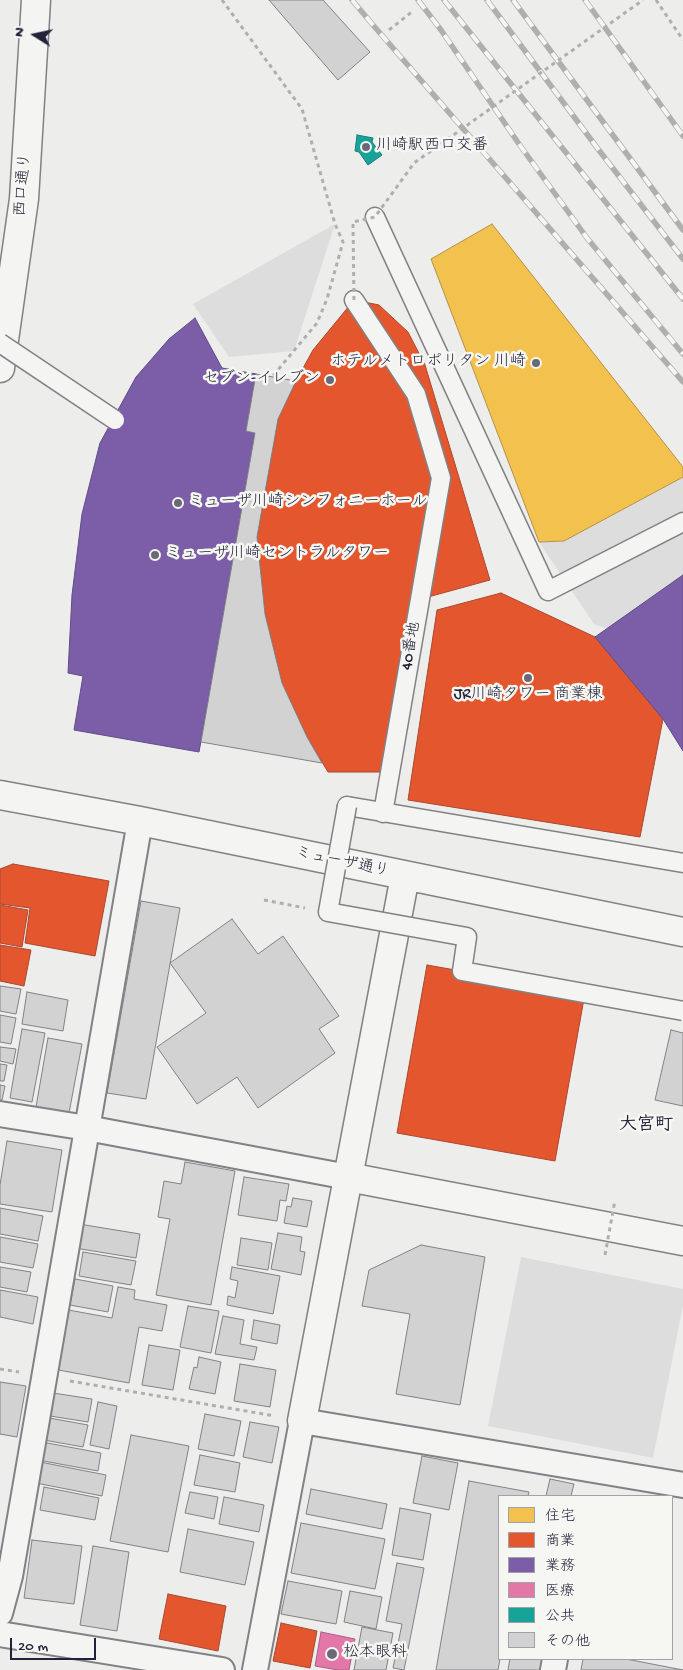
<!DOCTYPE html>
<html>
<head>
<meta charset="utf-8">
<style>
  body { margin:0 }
  #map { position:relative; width:683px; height:1670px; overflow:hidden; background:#ededec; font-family:"Gochi Hand","Klee One",sans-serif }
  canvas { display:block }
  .legend { position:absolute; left:498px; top:1495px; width:175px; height:165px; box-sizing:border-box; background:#f6f6f2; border:1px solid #a1a1a9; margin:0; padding:6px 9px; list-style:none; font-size:15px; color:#22223b }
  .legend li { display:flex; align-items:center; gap:10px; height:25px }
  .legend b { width:25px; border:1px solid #a1a1a9 }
  .north { position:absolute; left:10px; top:10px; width:50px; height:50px; -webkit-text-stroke:4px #f6f6f2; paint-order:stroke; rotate:280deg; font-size:14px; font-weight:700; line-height:20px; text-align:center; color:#22223b }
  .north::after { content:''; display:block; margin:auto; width:18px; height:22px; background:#22223b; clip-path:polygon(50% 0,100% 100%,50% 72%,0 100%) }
  .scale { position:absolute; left:10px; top:1638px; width:86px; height:22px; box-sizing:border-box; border:2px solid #22223b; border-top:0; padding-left:6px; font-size:15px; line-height:18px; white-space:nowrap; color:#22223b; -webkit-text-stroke:4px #f6f6f2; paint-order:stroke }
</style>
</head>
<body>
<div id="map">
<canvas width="683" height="1670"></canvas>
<ul class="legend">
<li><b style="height:14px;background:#f2c14e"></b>住宅</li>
<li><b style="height:14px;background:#e4572e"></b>商業</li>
<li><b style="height:14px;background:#7b5ea7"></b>業務</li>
<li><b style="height:14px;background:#e377a8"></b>医療</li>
<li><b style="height:14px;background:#17a398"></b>公共</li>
<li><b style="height:14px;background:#d2d2d3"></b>その他</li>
</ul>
<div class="north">N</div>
<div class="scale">20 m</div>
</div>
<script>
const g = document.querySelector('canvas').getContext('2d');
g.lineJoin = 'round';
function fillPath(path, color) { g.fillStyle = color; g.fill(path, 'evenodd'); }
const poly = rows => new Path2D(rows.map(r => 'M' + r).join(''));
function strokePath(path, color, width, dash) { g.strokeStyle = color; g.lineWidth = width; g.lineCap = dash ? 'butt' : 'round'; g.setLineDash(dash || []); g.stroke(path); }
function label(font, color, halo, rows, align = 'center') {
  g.font = font + ' "Gochi Hand","Klee One",sans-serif'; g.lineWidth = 5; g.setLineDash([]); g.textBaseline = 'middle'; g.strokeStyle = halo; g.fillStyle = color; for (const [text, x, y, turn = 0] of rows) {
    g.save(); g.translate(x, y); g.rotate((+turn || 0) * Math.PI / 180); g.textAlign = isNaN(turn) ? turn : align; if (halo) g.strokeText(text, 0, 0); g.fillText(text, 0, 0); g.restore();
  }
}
const built = poly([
  [335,224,294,351,229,357,193,304],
  [683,477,683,658,594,624,539,542,564,541],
  [521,1257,683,1289,683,1305,653,1458,488,1426]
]);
const homes = poly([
  [492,224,683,467,683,477,564,541,539,542,431,259,492,224]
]);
const shops = poly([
  [354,300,379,305,408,332,425,365,490,580,428,597,396,772,328,772,307,737,282,683,265,614,257,537,278,419,296,381,313,350,354,300],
  [501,593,595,637,663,719,640,837,408,800,437,610,501,593],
  [13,864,109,881,95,956,25,943,30,908,0,904,0,869,13,864],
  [0,905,28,910,22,947,0,943,0,905],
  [0,945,31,950,24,986,0,981,0,945],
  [427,965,585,993,555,1161,397,1133,427,965],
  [168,1594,226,1606,218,1651,159,1639,168,1594],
  [281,1623,317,1631,310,1668,273,1661,281,1623]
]);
const offices = poly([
  [195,318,222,368,256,374,246,431,255,433,199,752,74,730,83,676,68,673,72,595,82,514,100,443,136,377,169,339,195,318],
  [683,575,683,751,663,719,595,637,683,575]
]);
const health = poly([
  [321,1632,355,1639,349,1670,338,1670,315,1666,321,1632]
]);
const public = poly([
  [357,135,373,138,372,142,382,155,368,165,359,152,355,151,357,135]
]);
const building = poly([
  [269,0,323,0,370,52,338,80,269,0],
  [256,374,296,381,278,419,257,537,265,614,282,683,307,737,322,763,201,742,255,433,246,431,256,374],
  [141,901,180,908,146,1099,107,1093,141,901],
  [232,919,258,954,283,936,339,1016,319,1029,335,1053,258,1108,237,1077,197,1104,157,1047,206,1013,170,963,232,919],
  [0,986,21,989,16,1014,0,1011,0,986],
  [27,992,68,1000,63,1031,22,1024,27,992],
  [0,1015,16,1018,11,1044,0,1042,0,1015],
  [22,1029,45,1033,32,1102,10,1098,22,1029],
  [671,1030,683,1033,683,1106,655,1100,671,1030],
  [48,1038,82,1044,69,1113,36,1107,48,1038],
  [0,1047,16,1049,13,1064,0,1061,0,1047],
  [0,1064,7,1065,4,1081,0,1081,0,1064],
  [0,1085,5,1086,2,1100,0,1100,0,1085],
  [7,1141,62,1150,52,1212,0,1204,0,1185,7,1141],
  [185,1162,235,1171,211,1305,156,1295,170,1219,158,1217,164,1181,181,1184,185,1162],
  [244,1177,289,1184,286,1201,280,1200,277,1221,238,1215,244,1177],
  [293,1198,312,1201,307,1227,284,1223,287,1206,291,1207,293,1198],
  [0,1208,43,1216,38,1241,0,1234,0,1208],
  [79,1224,140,1234,136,1258,75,1248,79,1224],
  [278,1233,302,1237,300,1251,305,1252,301,1275,271,1269,278,1233],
  [0,1237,38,1244,33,1268,0,1262,0,1237],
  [241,1238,272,1243,268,1270,237,1265,241,1238],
  [421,1245,485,1257,460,1405,396,1394,410,1314,362,1306,369,1270,421,1245],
  [83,1252,136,1261,131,1285,79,1276,83,1252],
  [0,1267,31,1272,27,1292,0,1287,0,1267],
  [232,1267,280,1276,273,1314,227,1305,228,1296,235,1298,238,1281,230,1279,232,1267],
  [75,1279,113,1286,108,1312,70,1305,75,1279],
  [118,1287,135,1290,134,1299,167,1305,162,1331,139,1327,129,1383,53,1369,63,1309,112,1318,118,1287],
  [0,1290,38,1297,33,1324,0,1317,0,1290],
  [188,1306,219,1311,211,1353,180,1347,188,1306],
  [223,1316,244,1320,240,1344,257,1347,254,1360,215,1354,223,1316],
  [254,1320,280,1325,277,1344,251,1339,254,1320],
  [149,1345,180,1350,173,1390,142,1385,149,1345],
  [199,1357,221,1362,215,1394,189,1389,194,1367,197,1368,199,1357],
  [240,1364,276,1370,270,1407,234,1401,240,1364],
  [0,1382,26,1386,17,1437,0,1434,0,1382],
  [53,1393,92,1399,88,1422,50,1416,53,1393],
  [98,1402,117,1406,109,1449,90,1445,98,1402],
  [205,1414,241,1421,234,1456,198,1449,205,1414],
  [49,1418,88,1425,83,1447,44,1440,49,1418],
  [250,1422,279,1427,272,1463,243,1457,250,1422],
  [131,1435,189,1446,168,1552,110,1541,131,1435],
  [42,1442,101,1453,98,1471,38,1460,42,1442],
  [200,1455,240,1463,235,1492,194,1485,200,1455],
  [422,1456,458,1463,449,1510,413,1503,422,1456],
  [40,1462,106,1475,102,1496,36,1483,40,1462],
  [550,1479,574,1484,571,1496,546,1496,550,1479],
  [469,1481,529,1492,528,1496,499,1496,500,1659,498,1670,436,1670,469,1481],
  [44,1487,99,1498,95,1520,40,1510,44,1487],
  [311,1489,387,1504,382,1529,306,1514,311,1489],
  [190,1492,218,1497,214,1519,185,1513,190,1492],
  [224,1497,264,1505,259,1532,219,1524,224,1497],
  [400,1508,431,1514,423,1560,392,1555,400,1508],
  [301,1523,385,1539,375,1589,291,1573,301,1523],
  [188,1529,254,1542,245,1585,180,1572,188,1529],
  [32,1540,82,1546,74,1604,24,1598,32,1540],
  [93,1546,129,1552,117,1631,80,1625,93,1546],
  [397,1563,424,1568,404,1670,393,1668,402,1624,386,1621,397,1563],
  [288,1581,342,1591,336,1624,281,1614,288,1581],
  [350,1591,382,1597,376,1629,344,1622,350,1591],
  [362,1627,393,1633,386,1670,354,1670,362,1627],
  [510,1659,543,1659,541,1670,508,1670,510,1659],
  [583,1659,626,1659,683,1670,581,1670,583,1659]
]);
const path = poly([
  [222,0,302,109,335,224,343,242,327,299,317,323,272,377],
  [656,0,683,40],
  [389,30,413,11],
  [264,900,305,908],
  [0,1369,19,1372],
  [70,1381,275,1416]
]);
const pedestrian = poly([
  [375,217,548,591,683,522],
  [354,300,416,394,441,478,383,813],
  [347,806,683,863]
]);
const minor = poly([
  [0,1114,87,1128,348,1177],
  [0,1613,10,1576,140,821],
  [0,1634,222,1670],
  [255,1670,302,1421,683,1485],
  [553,1670,555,1659]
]);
const tertiary = poly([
  [0,368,24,199,36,0],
  [0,795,140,821,683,932],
  [348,1177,683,1241],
  [302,1421,405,876]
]);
const rail = poly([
  [352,0,373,25,683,382],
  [418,0,441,30,519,144,587,238,683,354],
  [444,0,683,299],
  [487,0,598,149,683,259],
  [513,0,683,230],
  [585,0,683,136]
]);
const pathBridge = poly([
  [354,300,353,222,375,217,414,163,643,0],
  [605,1255,615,1200]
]);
const pedestrianBridge = poly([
  [0,343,115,420],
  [347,806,328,912,467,937,462,971,683,1011]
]);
const markers = [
  [366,147,5,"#696979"],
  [536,363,5,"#696979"],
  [330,380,5,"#696979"],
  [178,503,5,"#696979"],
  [155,555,5,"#696979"],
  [528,678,5,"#696979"],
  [332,1654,6,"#696979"]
];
const poiNames = [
  ["川崎駅西口交番",376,147],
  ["ホテルメトロポリタン 川崎",526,363,"right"],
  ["セブン-イレブン",320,380,"right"],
  ["ミューザ川崎シンフォニーホール",188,503],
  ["ミューザ川崎セントラルタワー",165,555],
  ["JR川崎タワー 商業棟",528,696,"center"],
  ["松本眼科",343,1654]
];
const streetNames = [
  ["西口通り",24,185,-85],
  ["40番地",412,646,-80],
  ["ミューザ通り",342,863,12]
];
const neighbourhoodNames = [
  ["大宮町",646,1126]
];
fillPath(built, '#ddd');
fillPath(homes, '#f2c14e');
strokePath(homes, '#b49148', 1);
fillPath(shops, '#e4572e');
strokePath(shops, '#aa4732', 1);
fillPath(offices, '#7b5ea7');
strokePath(offices, '#604c87', 1);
fillPath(health, '#e377a8');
strokePath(health, '#a95e87', 1);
fillPath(public, '#17a398');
strokePath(public, '#1a7c7c', 1);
fillPath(building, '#d2d2d3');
strokePath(building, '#828286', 1);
strokePath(pedestrian, '#828286', 21);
strokePath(minor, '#828286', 28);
strokePath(tertiary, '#828286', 31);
strokePath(path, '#afafb0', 3, [4, 4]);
strokePath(pedestrian, '#f4f4f2', 18);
strokePath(minor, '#f4f4f2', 24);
strokePath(tertiary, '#f4f4f2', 28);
strokePath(rail, '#afafb0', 5.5);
strokePath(rail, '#f6f6f2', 4, [11]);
strokePath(pedestrianBridge, '#828286', 21, []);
strokePath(pathBridge, '#afafb0', 3, [4, 4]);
strokePath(pedestrianBridge, '#f4f4f2', 18);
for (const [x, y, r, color] of markers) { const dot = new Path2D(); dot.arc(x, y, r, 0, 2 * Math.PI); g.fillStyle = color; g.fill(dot); strokePath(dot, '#f6f6f2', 2); }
label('16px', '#22223b', '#f6f6f2', poiNames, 'left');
label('16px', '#22223b', '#f6f6f2', streetNames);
label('bold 18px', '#22223b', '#f6f6f2', neighbourhoodNames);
</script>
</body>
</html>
